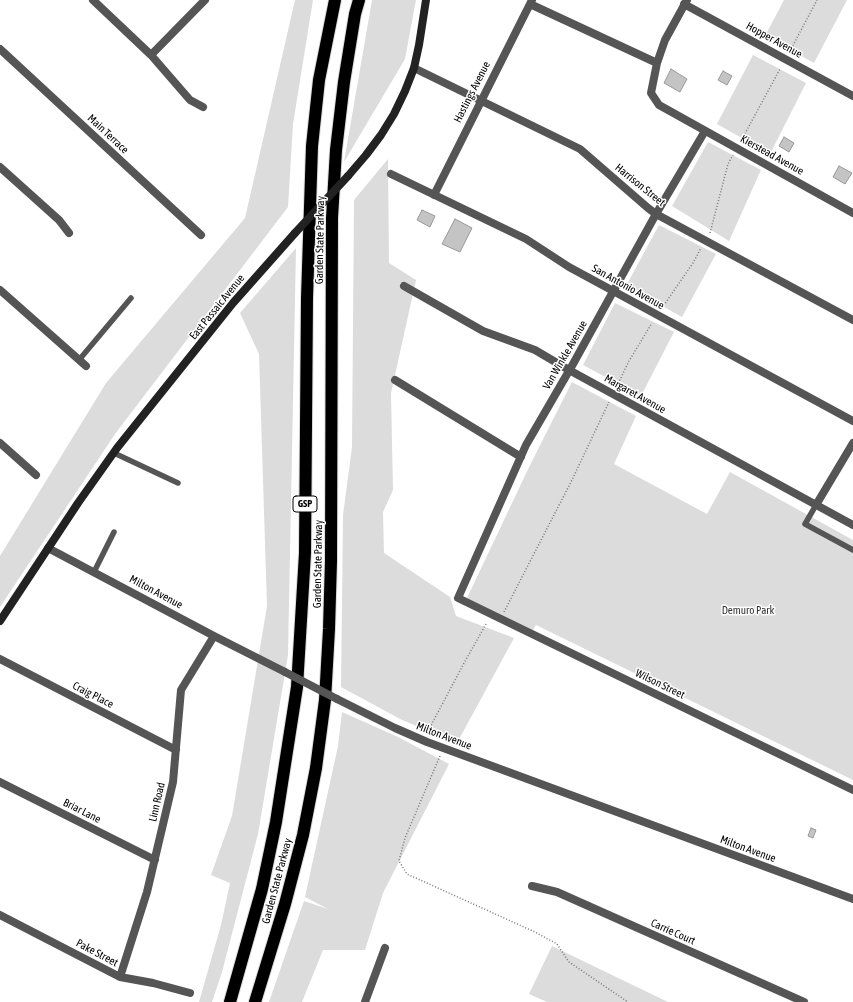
<!DOCTYPE html>
<html>
<head>
<meta charset="utf-8">
<style>
  body { margin:0 }
  canvas { display:block; background:#fff }
</style>
</head>
<body>
<canvas width="853" height="1002"></canvas>
<script>
const g = document.querySelector('canvas').getContext('2d');
g.lineJoin = 'round';
function fillPath(path, color) { g.fillStyle = color; g.fill(path, 'evenodd'); }
const poly = rows => new Path2D(rows.map(r => 'M' + r).join(''));
function strokePath(path, color, width, dash) { g.strokeStyle = color; g.lineWidth = width; g.lineCap = dash ? 'butt' : 'round'; g.setLineDash(dash || []); g.stroke(path); }
function label(font, color, halo, rows, align = 'center') {
  g.font = font + ' "Asap Condensed",sans-serif'; g.lineWidth = 3; g.setLineDash([]); g.textBaseline = 'middle'; g.strokeStyle = halo; g.fillStyle = color; for (const [text, x, y, turn = 0] of rows) {
    g.save(); g.translate(x, y); g.rotate((+turn || 0) * Math.PI / 180); g.textAlign = isNaN(turn) ? turn : align; if (halo) g.strokeText(text, 0, 0); g.fillText(text, 0, 0); g.restore();
  }
}
const green = poly([
  [295,0,313,0,293,124,288,207,115,434,0,607,0,556,106,383,245,218],
  [372,0,416,0,405,59,344,162],
  [784,0,847,0,814,63,765,36],
  [753,55,806,83,770,154,717,124],
  [708,142,761,170,729,241,672,206],
  [388,159,389,263,416,280,391,393,393,490,383,512,384,553,450,597,456,616,514,638,457,743,402,720,341,687,343,515,352,447,354,200],
  [659,225,716,254,682,317,626,286],
  [296,248,288,655,258,834,222,972,212,1002,199,1002,221,925,230,883,211,875,232,816,267,606,259,354,240,313],
  [615,303,674,332,641,396,583,365],
  [572,382,636,416,614,464,707,514,730,472,853,540,853,780,536,625,533,630,467,598,531,463],
  [342,712,398,737,449,764,383,893,365,950,323,950,302,1002,269,1002,304,901,328,909,305,897,338,746],
  [552,946,668,1002,547,1002,529,994]
]);
const building = poly([
  [671,69,687,79,680,92,664,83,671,69],
  [723,71,732,76,727,85,718,80,723,71],
  [784,137,794,143,789,152,779,146,784,137],
  [839,166,852,173,845,184,833,177,839,166],
  [422,210,435,216,430,227,417,220,422,210],
  [455,219,472,228,460,252,442,244,455,219],
  [811,828,816,830,813,838,808,836,811,828]
]);
const path = poly([
  [790,51,817,0],
  [742,139,780,69],
  [710,233,728,164,733,155],
  [662,308,693,263,701,248],
  [617,386,629,361,652,323],
  [504,612,571,482,609,402],
  [427,733,463,665,486,624],
  [440,756,405,838,399,861,407,874,535,932,557,944,569,962,628,1002]
]);
const service = poly([
  [79,360,131,298],
  [114,453,178,483],
  [816,505,805,524,853,550],
  [94,572,114,532]
]);
const minor = poly([
  [93,0,151,55,190,100,203,107],
  [687,0,665,40,657,63,651,93,659,105,853,213],
  [530,4,657,63],
  [684,4,853,96],
  [0,49,201,235],
  [151,55,205,0],
  [414,68,580,149,648,208,656,214,853,320],
  [705,131,656,214,573,364,526,445,458,598,853,790],
  [0,167,59,220,69,233],
  [391,174,526,239,569,267,853,421],
  [434,195,532,0],
  [404,286,483,331,535,350,569,370,853,525],
  [0,290,86,366],
  [395,380,521,457],
  [0,443,36,475],
  [816,505,853,443],
  [48,548,214,636,285,672],
  [0,659,176,750],
  [337,699,395,728,427,742,853,899],
  [0,782,155,860],
  [532,886,557,892,804,1002],
  [0,915,120,977,153,983,190,993],
  [120,977,147,892,173,782,181,690,214,636],
  [365,1002,385,948]
]);
const secondary = poly([
  [348,176,366,155,381,135,394,114,405,91,414,68,419,45,426,0],
  [0,621,78,503,117,448,233,303,295,233]
]);
const motorway = poly([
  [230,1002,262,889,276,822,297,687,305,553,307,298,312,146,319,80,335,0],
  [255,1002,285,904,303,835,316,768,325,700,329,629,331,561,332,218,336,150,344,82,355,14,359,0]
]);
const minorBridge = poly([
  [285,672,337,699]
]);
const secondaryBridge = poly([
  [295,233,348,176]
]);
const shields = [
  [305,504,24]
];
const shieldNames = [
  ["GSP",305,504]
];
const streetNames = [
  ["Hopper Avenue",774,40,29],
  ["Hastings Avenue",472,92,-63],
  ["Main Terrace",108,134,43],
  ["Kierstead Avenue",772,155,29],
  ["Harrison Street",640,185,39],
  ["Garden State Parkway",320,240,-89],
  ["San Antonio Avenue",628,287,29],
  ["East Passaic Avenue",217,307,-51],
  ["Van Winkle Avenue",565,355,-60],
  ["Margaret Avenue",635,394,29],
  ["Garden State Parkway",318,564,-89],
  ["Milton Avenue",156,592,28],
  ["Wilson Street",660,684,26],
  ["Craig Place",93,695,27],
  ["Milton Avenue",444,736,21],
  ["Linn Road",157,802,-77],
  ["Briar Lane",82,811,27],
  ["Milton Avenue",748,849,20],
  ["Garden State Parkway",277,881,-75],
  ["Carrie Court",673,932,24],
  ["Pake Street",97,953,28]
];
const parkNames = [
  ["Demuro Park",748,611]
];
fillPath(green, '#dcdcdc');
fillPath(building, '#c4c4c4');
strokePath(building, '#999', 1);
strokePath(motorway, '#dbdbdb', 14);
strokePath(path, '#777', 1.5, [1, 2]);
strokePath(service, '#555', 5.5);
strokePath(minor, '#555', 8);
strokePath(secondary, '#222', 8);
strokePath(motorway, '#000', 12);
strokePath(minorBridge, '#555', 8);
strokePath(secondaryBridge, '#222', 8);
for (const [x, y, w] of shields) { const box = new Path2D(); box.roundRect(x - w / 2, y - 8, w, 16, 3); g.fillStyle = '#fff'; g.fill(box); strokePath(box, '#000', 1); }
label('bold 10px', '#000', null, shieldNames);
label('11px', '#000', '#fff', streetNames);
label('11px', '#333', '#fff', parkNames);
</script>
</body>
</html>
